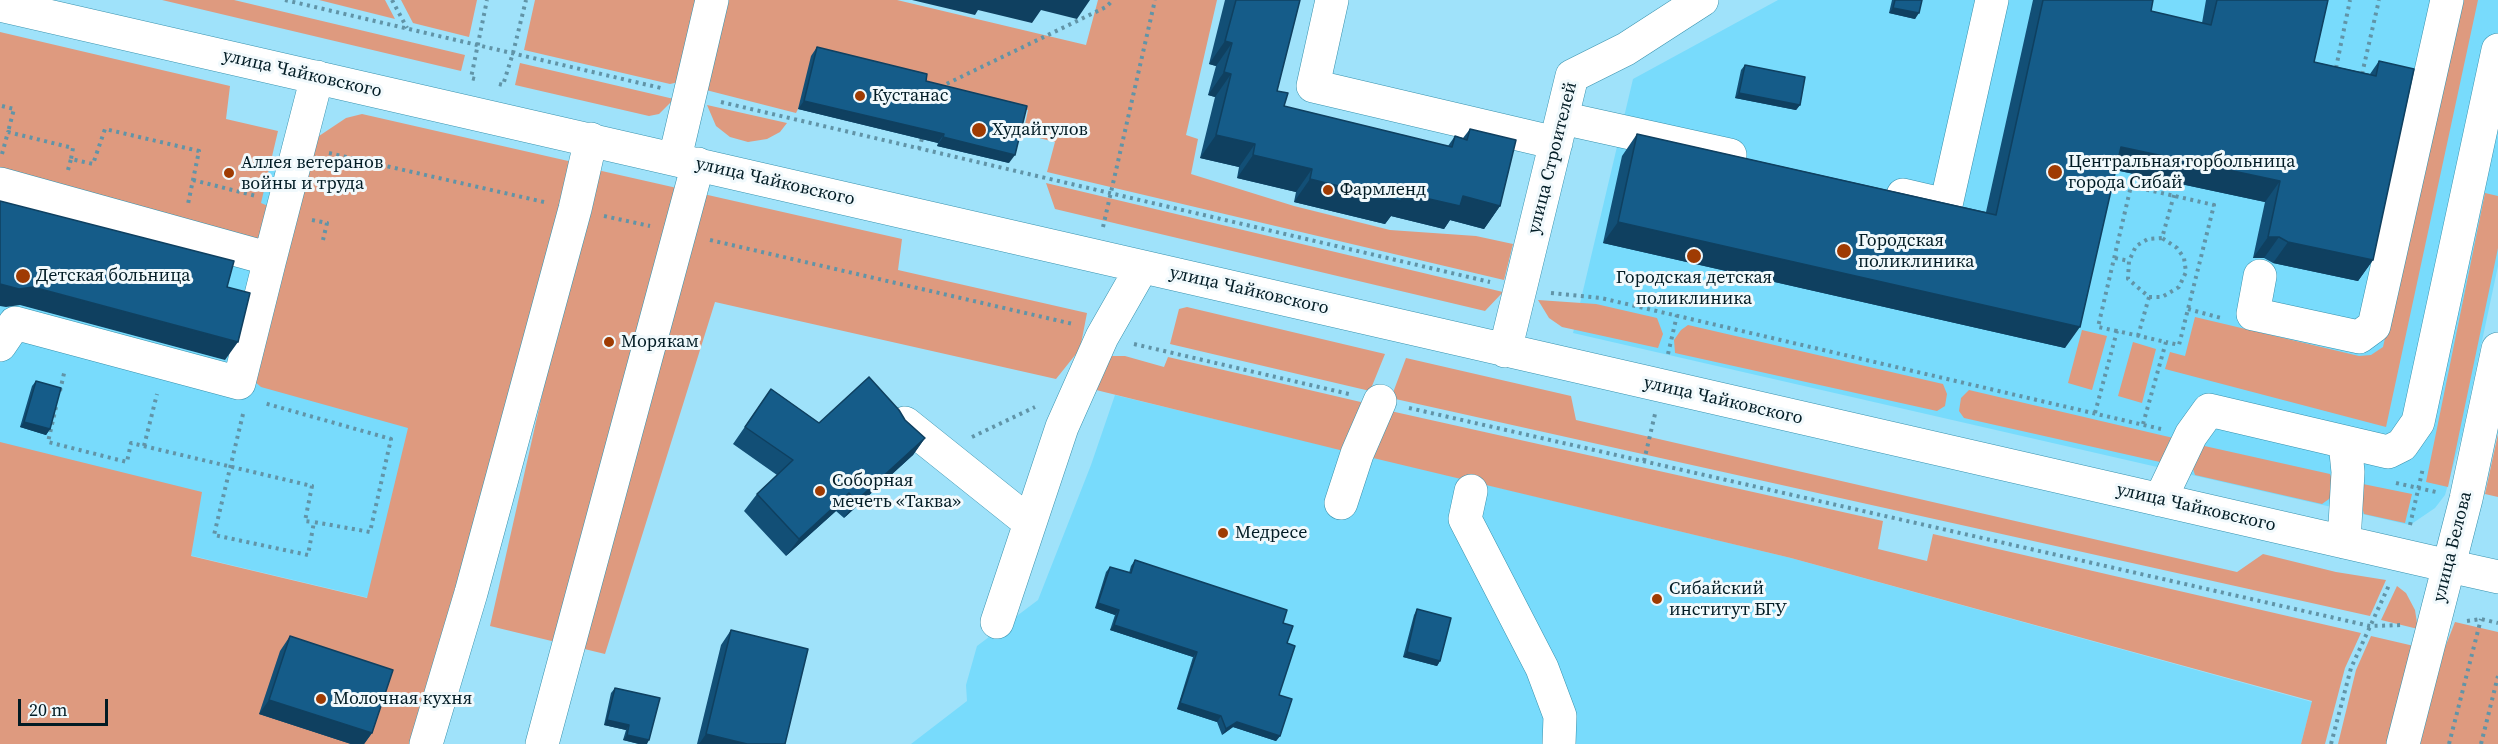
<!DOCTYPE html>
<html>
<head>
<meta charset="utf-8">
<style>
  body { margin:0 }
  #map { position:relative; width:2498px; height:744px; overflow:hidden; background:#9fe2fa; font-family:"Source Serif 4",serif }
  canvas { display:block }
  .scale { position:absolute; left:18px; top:699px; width:90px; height:27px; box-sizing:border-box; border:3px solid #011b24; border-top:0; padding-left:8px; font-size:18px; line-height:21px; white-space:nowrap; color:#011b24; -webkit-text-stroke:4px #f1f9fc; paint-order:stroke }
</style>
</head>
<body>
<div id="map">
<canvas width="2498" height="744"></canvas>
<div class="scale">20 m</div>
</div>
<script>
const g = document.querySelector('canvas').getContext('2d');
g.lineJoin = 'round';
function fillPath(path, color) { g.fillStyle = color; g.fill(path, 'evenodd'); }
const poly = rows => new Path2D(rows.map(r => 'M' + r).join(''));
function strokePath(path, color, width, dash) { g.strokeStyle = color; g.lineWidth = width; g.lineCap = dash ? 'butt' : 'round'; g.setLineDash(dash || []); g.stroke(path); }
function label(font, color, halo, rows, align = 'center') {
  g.font = font + ' "Source Serif 4",serif'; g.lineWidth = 6; g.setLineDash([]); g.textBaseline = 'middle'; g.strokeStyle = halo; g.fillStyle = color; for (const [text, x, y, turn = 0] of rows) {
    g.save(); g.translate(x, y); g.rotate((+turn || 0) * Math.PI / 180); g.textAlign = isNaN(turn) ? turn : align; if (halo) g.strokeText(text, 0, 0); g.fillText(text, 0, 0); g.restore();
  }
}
const built = poly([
  [1778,0,2498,0,2498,266,2462,435,2445,495,2435,508,2410,525,1573,333,1633,79],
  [0,96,547,219,449,617,0,510],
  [1115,395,1791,558,2312,702,2301,744,911,744,967,701,966,685,977,646,1038,600,1091,465]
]);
const green = poly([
  [162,0,234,0,465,55,461,71],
  [319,0,385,0,395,19],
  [401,0,477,0,469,37,413,23],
  [535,0,699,0,679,82,670,84,524,50],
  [727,0,897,0,1086,45,1098,0,1217,0,1186,135,1198,139,1191,174,1294,206,1390,230,1476,236,1513,244,1504,280,1047,172,1055,142,1023,134,1028,110,945,91,798,109,796,113,706,90],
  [2459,0,2478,0,2386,427,2165,369,2170,352,2185,356,2195,317,2359,356,2371,355,2383,347],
  [0,32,230,86,226,119,278,131,261,203,268,206,267,217,258,238,240,241,0,176],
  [520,63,674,99,659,114,649,116,515,85],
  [707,105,787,123,780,132,767,139,748,142,730,137,716,126],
  [362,114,577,163,433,744,0,744,0,442,202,492,191,556,367,598,408,428,261,387,253,380,310,142,346,118],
  [593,169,902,239,898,270,1087,313,1080,349,1056,379,715,302,605,654,490,626],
  [1046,183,1503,292,1485,311,1055,209],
  [2485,193,2498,196,2498,248,2448,487,2426,482],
  [1538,300,1596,304,1657,318,1663,334,1658,348,1562,327,1549,318],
  [1187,307,1385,354,1370,391,1170,344,1179,309],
  [1688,325,1943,384,1947,394,1945,406,1937,411,1675,353,1674,340,1681,330],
  [2082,330,2107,336,2092,390,2068,383],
  [2133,342,2156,349,2142,403,2118,396],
  [1109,356,1125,356,1164,367,1168,357,1365,403,1348,452,1092,389],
  [1406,358,1571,396,1576,420,2237,572,2263,554,2336,572,2386,580,2370,616,1391,398],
  [1969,390,2182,440,2173,456,2160,462,1964,418,1959,411,1961,398],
  [1386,410,1883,521,1878,549,1927,561,1933,534,2361,633,2345,668,2325,744,2301,744,2312,701,1791,558,1369,457],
  [2498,434,2498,497,2485,494],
  [2200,445,2330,474,2335,488,2329,499,2322,504,2195,475,2191,463],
  [2358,483,2412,494,2405,523,2364,514,2357,491],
  [2397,586,2406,593,2415,610,2418,629,2381,620],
  [2455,622,2498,632,2498,744,2420,744,2444,650],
  [2371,636,2414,646,2389,744,2338,744,2356,670]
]);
const path = poly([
  [285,0,661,88],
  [392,0,407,28],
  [2336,68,2350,0],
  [2362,74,2379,0],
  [475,79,471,78,487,0],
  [499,84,503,85,513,53,526,0],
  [940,87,1106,7,1113,0],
  [721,102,1490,282],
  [2,106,14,109,8,132],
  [919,149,923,135],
  [329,153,544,202],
  [2,154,8,132,73,148,71,159],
  [68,170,71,159,93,164,105,129,199,151,188,204],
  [193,180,256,196],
  [604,216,650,226],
  [312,220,327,223,323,240],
  [1103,227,1155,0],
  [710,240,1073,324],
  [2115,258,2129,261],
  [1551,293,1601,298,2161,429],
  [2149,297,2162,297,2179,287,2186,272,2184,258,2177,248,2162,238],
  [2188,309,2221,318],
  [2117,331,2098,327,2131,186,2214,205,2179,345,2166,342],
  [2138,336,2149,297,2128,279,2129,261,2136,246,2148,239,2162,238,2174,195],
  [1134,344,1349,394],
  [1668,354,1677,315],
  [60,391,65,369],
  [56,407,48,442,127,462,131,443,312,486,305,521,314,522],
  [1409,408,2370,626,2403,625],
  [2095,413,2117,331,2166,342,2143,424],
  [243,414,214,535,308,555,314,522,370,532,391,439,264,403],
  [972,437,1035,407],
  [144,446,157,394],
  [1644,461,1655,414],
  [2396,483,2436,492],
  [2410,525,2423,468],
  [2467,621,2481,619,2498,623],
  [2331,744,2351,668,2390,583],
  [2449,744,2481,619],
  [2481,744,2498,676]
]);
const minor = poly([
  [1332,0,1313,86,1556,143],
  [0,5,2449,566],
  [1562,118,1730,155],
  [675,158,712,0],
  [0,184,270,259,317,77],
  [1903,195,1946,205,1992,0],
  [2260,276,2253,314,2359,337,2374,326,2447,0],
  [0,345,15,323,239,383,270,259],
  [1505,351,1572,76,1626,49,1702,0],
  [905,423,1030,523],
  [1471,491,1465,519,1542,668,1560,716,1559,744],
  [2160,500,2191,435,2209,410,2388,452,2402,445,2418,422,2498,50],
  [1341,503,1357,454,1380,401],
  [2344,542,2348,472,2345,442],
  [997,622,1062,427,1102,337,1142,267],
  [426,744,471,593,575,209,591,139],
  [542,744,698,164]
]);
const major = poly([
  [2449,566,2498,577],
  [2403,744,2466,499,2498,349]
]);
const wall = poly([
  [1225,0,1300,0,1277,91,1284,106,1448,146,1455,136,1463,138,1470,129,1500,206,1484,229,1450,220,1444,229,1391,216,1385,224,1294,202,1296,192,1237,178,1239,167,1200,158,1215,97,1208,95,1216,66,1209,64],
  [1892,0,1922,0,1915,19,1889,13],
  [2033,0,2153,0,2151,11,2202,23,2206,0,2328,0,2314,62,2370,74,2379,61,2373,260,2358,281,2273,263,2264,258,2253,258,2265,202,2115,170,2065,348,1603,243,1622,156,1637,134,1986,212],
  [817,47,926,81,1009,163,937,146,938,143,798,109,811,56],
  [1745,65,1800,105,1796,110,1735,98,1741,70],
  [36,381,50,429,46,435,20,427,32,386],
  [771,389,819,423,905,420,925,438,913,455,844,518,836,511,786,556,744,511,757,494,777,475,733,444],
  [1135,560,1283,623,1287,643,1279,695,1280,736,1276,741,1233,727,1222,735,1217,722,1177,709,1193,657,1110,630,1115,615,1095,608,1106,572,1110,567,1129,573,1131,566],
  [1417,609,1440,661,1437,666,1403,657,1414,615],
  [731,630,785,744,697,744,721,645],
  [290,636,372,733,364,744,351,744,259,714,280,651],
  [615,688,647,744,639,744,623,740,626,730,604,725,611,693]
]);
const shadedWall = poly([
  [912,0,1090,0,1077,19,1041,10,1032,23,978,10,975,15],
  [1893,8,1919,13,1915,19,1889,13],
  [1225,41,1232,43,1216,66,1209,64],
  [1224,72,1231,74,1215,97,1208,95],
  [1739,93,1800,105,1796,110,1735,98],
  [804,101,944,134,938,143,798,109],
  [1216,135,1255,144,1239,167,1200,158],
  [943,137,1015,155,1009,163,937,146],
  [2121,147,2280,181,2265,202,2106,168],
  [1253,155,1312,169,1296,192,1237,178],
  [1310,179,1403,193,1463,196,1500,206,1484,229,1450,220,1444,229,1391,216,1385,224,1294,202],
  [1618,222,2080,327,2065,348,1603,243],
  [2268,237,2279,237,2264,258,2253,258],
  [2288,242,2373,260,2358,281,2273,263],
  [0,284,33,287,238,342,225,360,20,305,6,307,0,306],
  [24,422,50,429,46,435,20,427],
  [925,438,913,455,844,518,856,501],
  [849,493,836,511,786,556,799,539],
  [1098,603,1119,610,1115,615,1095,608],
  [1114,625,1197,652,1193,657,1110,630],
  [1407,652,1440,661,1437,666,1403,657],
  [269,700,372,733,364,744,351,744,259,714],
  [1180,703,1221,716,1217,722,1177,709],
  [607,720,629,725,626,730,604,725],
  [1237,722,1280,736,1276,741,1233,727,1222,735,1226,729],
  [706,734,747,744,699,744],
  [627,735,649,740,647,744,639,744,623,740]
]);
const building = poly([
  [1236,0,1300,0,1277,91,1288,93,1284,106,1452,147,1455,136,1467,140,1470,129,1516,140,1500,206,1463,196,1460,206,1403,193,1401,201,1310,179,1312,169,1253,155,1255,144,1216,135,1231,74,1224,72,1232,43,1225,41,1236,0],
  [1895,0,1922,0,1919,13,1893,8,1895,0],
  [2043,0,2153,0,2151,11,2211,25,2217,0,2328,0,2314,62,2376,76,2379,61,2414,69,2373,260,2288,242,2279,237,2268,237,2280,181,2121,147,2080,327,1618,222,1637,134,1996,215,2043,0],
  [817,47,927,74,926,81,1027,106,1015,155,943,137,944,134,804,101,817,47],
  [1745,65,1805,77,1800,105,1739,93,1745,65],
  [0,201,234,261,227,287,250,293,238,342,33,287,19,289,0,284,0,201],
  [869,377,899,410,905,420,925,438,856,501,849,493,799,539,757,494,793,460,745,427,771,389,819,423,869,377],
  [36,381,61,388,50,429,24,422,36,381],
  [1135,560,1287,610,1283,623,1293,626,1287,643,1295,646,1279,695,1292,699,1280,736,1237,722,1226,729,1221,716,1180,703,1197,652,1114,625,1119,610,1098,603,1110,567,1131,573,1135,560],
  [1417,609,1451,618,1440,661,1407,652,1417,609],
  [731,630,808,649,785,744,747,744,706,734,731,630],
  [290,636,393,670,372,733,269,700,290,636],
  [615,688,660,698,649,740,627,735,629,725,607,720,615,688]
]);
const markers = [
  [860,96,6,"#9f3b03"],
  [979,130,8,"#9f3b03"],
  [2055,172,8,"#9f3b03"],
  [229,173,6,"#9f3b03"],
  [1328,190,6,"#9f3b03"],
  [1844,251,8,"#9f3b03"],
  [1694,256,8,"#9f3b03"],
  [23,276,8,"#9f3b03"],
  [609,342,6,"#9f3b03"],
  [820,491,6,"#9f3b03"],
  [1223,533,6,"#9f3b03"],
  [1657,599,6,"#9f3b03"],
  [321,699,6,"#9f3b03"]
];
const streetNames = [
  ["улица Чайковского",302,74,13],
  ["улица Строителей",1553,158,-76],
  ["улица Чайковского",775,182,13],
  ["улица Чайковского",1249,291,13],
  ["улица Чайковского",1723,401,13],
  ["улица Чайковского",2196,508,13],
  ["улица Белова",2453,547,-76]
];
const poiNames = [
  ["Кустанас",872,96],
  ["Худайгулов",992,130],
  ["Центральная горбольница",2068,162],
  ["города Сибай",2068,183],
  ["Аллея ветеранов",241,163],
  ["войны и труда",241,184],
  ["Фармленд",1340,190],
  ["Городская",1858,241],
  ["поликлиника",1858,262],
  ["Детская больница",36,276],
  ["Городская детская",1694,278,"center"],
  ["поликлиника",1694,299,"center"],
  ["Морякам",621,342],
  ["Соборная",832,481],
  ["мечеть «Таква»",832,502],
  ["Медресе",1235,533],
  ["Сибайский",1669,589],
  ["институт БГУ",1669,610],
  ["Молочная кухня",333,699]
];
fillPath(built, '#78dbfc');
fillPath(green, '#de9a7f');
strokePath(minor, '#3791ad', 34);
strokePath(major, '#3791ad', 34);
strokePath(path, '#6194a7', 4, [3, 4.5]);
strokePath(minor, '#fff', 33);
strokePath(major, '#fff', 33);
fillPath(wall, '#124f76');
fillPath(shadedWall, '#0f4060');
fillPath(building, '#155c89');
strokePath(building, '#0f4060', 1.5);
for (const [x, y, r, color] of markers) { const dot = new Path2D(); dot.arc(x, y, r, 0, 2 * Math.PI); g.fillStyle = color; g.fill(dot); strokePath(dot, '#f1f9fc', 2); }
label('18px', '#011b24', '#f1f9fc', streetNames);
label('18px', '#011b24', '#f1f9fc', poiNames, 'left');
</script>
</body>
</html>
